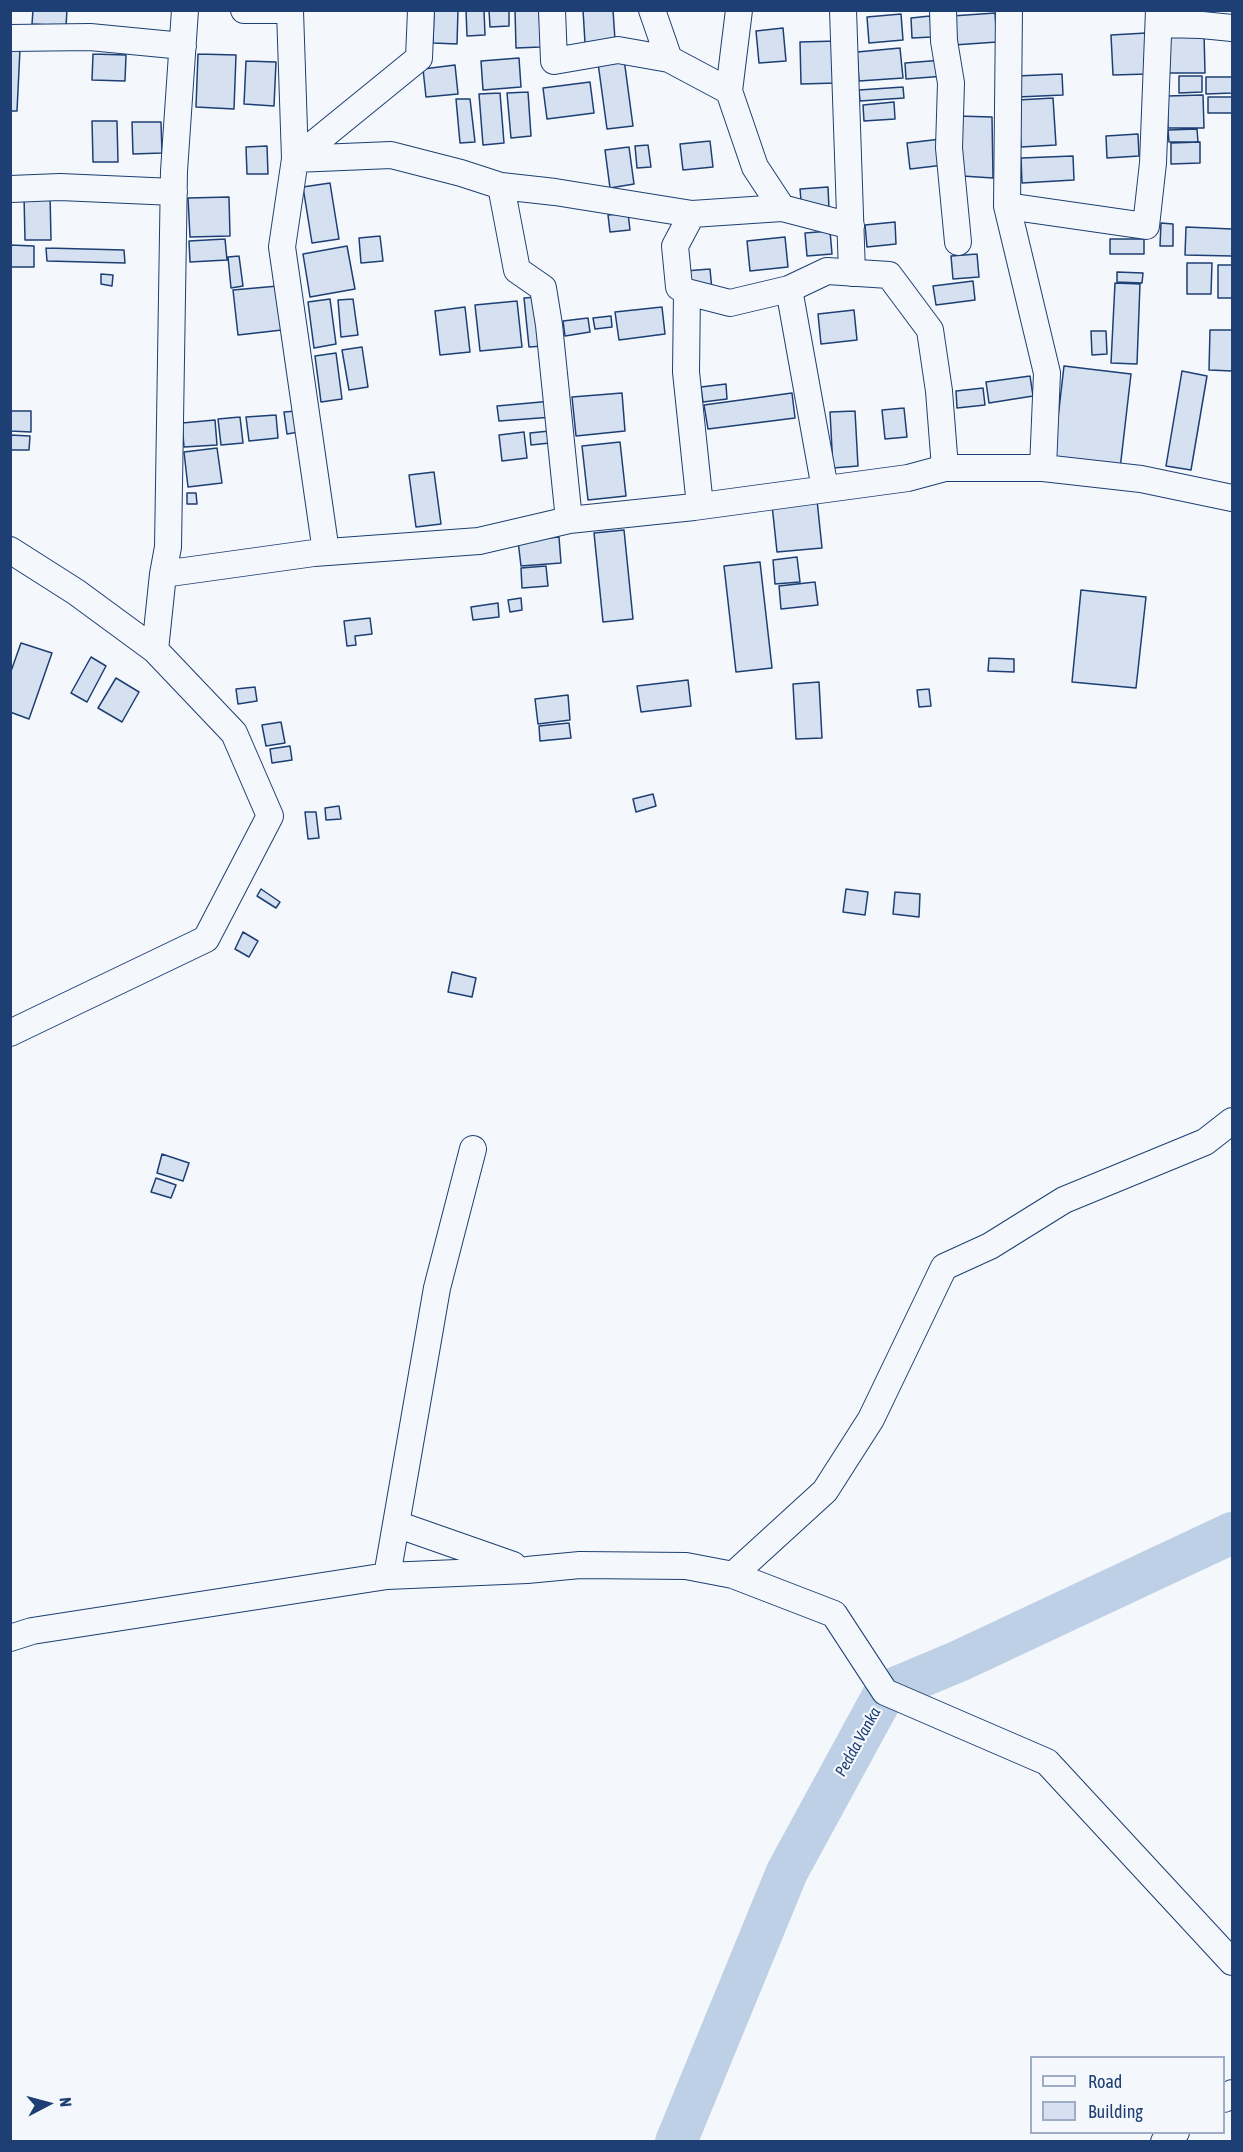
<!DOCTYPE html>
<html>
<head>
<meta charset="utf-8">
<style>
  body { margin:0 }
  #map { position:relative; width:1243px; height:2152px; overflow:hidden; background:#f4f7fb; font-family:"Asap Condensed",sans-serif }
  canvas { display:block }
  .frame { position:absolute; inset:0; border:12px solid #1d3f73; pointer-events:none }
  .legend { position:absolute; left:1030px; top:2056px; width:195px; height:78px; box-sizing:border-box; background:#f4f7fb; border:2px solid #9eadc5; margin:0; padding:8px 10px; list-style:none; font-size:18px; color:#1d3f73 }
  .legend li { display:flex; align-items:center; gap:12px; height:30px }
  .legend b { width:30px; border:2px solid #9eadc5 }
  .north { position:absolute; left:18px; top:2074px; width:60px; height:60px; -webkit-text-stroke:4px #f4f7fb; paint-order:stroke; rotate:84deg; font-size:16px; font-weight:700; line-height:24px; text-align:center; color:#1d3f73 }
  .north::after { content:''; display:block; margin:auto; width:21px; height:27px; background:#1d3f73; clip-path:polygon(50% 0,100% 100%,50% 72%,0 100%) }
</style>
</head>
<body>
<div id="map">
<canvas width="1243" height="2152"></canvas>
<div class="frame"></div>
<ul class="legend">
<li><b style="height:8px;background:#f4f7fb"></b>Road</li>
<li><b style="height:16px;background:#d5e0f0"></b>Building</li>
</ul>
<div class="north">N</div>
</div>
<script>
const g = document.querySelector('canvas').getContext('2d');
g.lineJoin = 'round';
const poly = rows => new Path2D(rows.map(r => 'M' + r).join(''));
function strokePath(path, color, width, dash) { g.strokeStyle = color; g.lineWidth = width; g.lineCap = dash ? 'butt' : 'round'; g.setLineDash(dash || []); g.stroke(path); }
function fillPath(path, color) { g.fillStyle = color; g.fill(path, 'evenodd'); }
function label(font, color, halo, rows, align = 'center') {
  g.font = font + ' "Asap Condensed",sans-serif'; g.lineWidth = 4.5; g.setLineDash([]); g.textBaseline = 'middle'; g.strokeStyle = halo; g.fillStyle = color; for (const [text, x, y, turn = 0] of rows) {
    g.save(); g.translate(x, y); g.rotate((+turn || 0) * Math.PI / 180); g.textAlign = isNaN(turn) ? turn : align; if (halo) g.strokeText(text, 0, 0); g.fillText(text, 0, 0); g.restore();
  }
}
const river = poly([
  [676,2142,787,1872,885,1692,959,1661,1232,1533]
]);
const building = poly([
  [33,10,67,10,66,26,32,24,33,10],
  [434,10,458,10,457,44,433,43,434,10],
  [466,10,484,10,485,35,467,36,466,10],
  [489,10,509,10,509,26,490,27,489,10],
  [515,10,539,10,541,47,516,48,515,10],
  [583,10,613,10,615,40,585,43,583,10],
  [995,13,997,42,954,45,952,16,995,13],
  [901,14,903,40,869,43,867,17,901,14],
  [930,16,932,37,912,38,911,18,930,16],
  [783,28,786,61,759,63,756,31,783,28],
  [1146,33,1148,74,1113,75,1111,35,1146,33],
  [1166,33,1204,33,1205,73,1167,73,1166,33],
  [837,41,837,83,801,84,800,42,837,41],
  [900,48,903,78,859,81,857,52,900,48],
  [10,49,20,49,17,111,10,111,10,49],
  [93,54,126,55,125,81,92,80,93,54],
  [198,54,236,55,234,109,196,107,198,54],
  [519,58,521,87,483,90,481,61,519,58],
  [624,59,633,126,607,129,598,63,624,59],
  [943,60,945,76,906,79,905,63,943,60],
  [246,61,276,62,274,106,244,104,246,61],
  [455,65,458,94,426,97,423,69,455,65],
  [1062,74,1063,95,1018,97,1017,76,1062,74],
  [1179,76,1202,76,1202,92,1179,93,1179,76],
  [1206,77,1232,77,1232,93,1206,94,1206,77],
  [590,82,594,113,547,119,543,88,590,82],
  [903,87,904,98,860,101,859,90,903,87],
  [528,92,531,136,511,138,507,93,528,92],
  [500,93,504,143,483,145,479,94,500,93],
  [1203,95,1204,128,1168,128,1167,96,1203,95],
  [1208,97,1232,97,1232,113,1208,113,1208,97],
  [1053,98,1056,145,1021,147,1018,100,1053,98],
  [456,99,470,99,475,142,460,143,456,99],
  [894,102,895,119,864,121,863,105,894,102],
  [957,116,992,117,993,178,962,176,957,116],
  [92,121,117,121,118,162,93,162,92,121],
  [132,122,161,122,162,153,133,154,132,122],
  [1197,129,1198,142,1169,142,1168,130,1197,129],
  [1138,134,1139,156,1107,158,1106,136,1138,134],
  [941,139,944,165,910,169,907,143,941,139],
  [710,141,713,167,683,170,680,144,710,141],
  [1200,142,1200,163,1171,164,1171,143,1200,142],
  [648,145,651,167,637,168,635,146,648,145],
  [267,146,268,174,247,174,246,147,267,146],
  [629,147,634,184,610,188,605,150,629,147],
  [1073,156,1074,180,1022,183,1021,158,1073,156],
  [330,183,339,239,312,243,303,187,330,183],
  [828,187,829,209,802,212,800,189,828,187],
  [50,194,51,240,25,240,24,195,50,194],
  [229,197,230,236,190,237,188,198,229,197],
  [628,213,630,230,610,232,608,215,628,213],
  [895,222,896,244,867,247,865,225,895,222],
  [1161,223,1173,224,1173,246,1160,246,1161,223],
  [1186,227,1232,229,1232,256,1185,255,1186,227],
  [830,231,832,254,807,256,805,233,830,231],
  [380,236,383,261,361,263,359,238,380,236],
  [785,237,788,267,750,271,747,241,785,237],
  [225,239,227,260,190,262,189,241,225,239],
  [1110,239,1144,239,1144,254,1110,254,1110,239],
  [10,245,34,246,34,267,10,267,10,245],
  [347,246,355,289,310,297,303,254,347,246],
  [46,248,124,250,125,263,47,261,46,248],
  [977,254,979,277,953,279,951,256,977,254],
  [239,256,243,286,231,288,228,257,239,256],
  [1187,263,1212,263,1211,294,1187,294,1187,263],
  [1218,265,1232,265,1232,298,1218,298,1218,265],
  [710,269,712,290,687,292,685,271,710,269],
  [1117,272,1143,273,1142,283,1117,282,1117,272],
  [101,274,113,275,112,286,101,284,101,274],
  [973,281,975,300,936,305,933,286,973,281],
  [1115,283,1140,284,1137,364,1111,363,1115,283],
  [278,286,282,330,238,335,233,290,278,286],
  [537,297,543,346,529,347,524,298,537,297],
  [330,299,336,344,314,348,308,302,330,299],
  [353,299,358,335,341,337,338,300,353,299],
  [517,301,522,347,480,351,475,305,517,301],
  [465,307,470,352,440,355,435,311,465,307],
  [662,307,665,334,619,340,615,312,662,307],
  [854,310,857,340,821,344,818,314,854,310],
  [611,316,612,327,595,329,593,318,611,316],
  [588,318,590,332,565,336,563,321,588,318],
  [1210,330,1232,330,1232,371,1209,370,1210,330],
  [1091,331,1106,331,1107,354,1092,355,1091,331],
  [362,347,368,387,349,390,342,350,362,347],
  [336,353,342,399,321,402,315,356,336,353],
  [1064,366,1131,374,1120,469,1053,461,1064,366],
  [1182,371,1207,376,1191,470,1166,466,1182,371],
  [1030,376,1033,396,989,403,986,382,1030,376],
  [726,384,727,399,703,402,701,387,726,384],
  [983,388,985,405,957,408,956,391,983,388],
  [622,393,625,431,576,436,572,397,622,393],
  [792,393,795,418,708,429,704,405,792,393],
  [552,401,553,417,499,421,497,406,552,401],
  [904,408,907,437,885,439,882,410,904,408],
  [10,411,31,411,31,432,10,431,10,411],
  [297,411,299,432,287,434,284,412,297,411],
  [855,411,858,466,833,468,830,412,855,411],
  [276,415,278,438,249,441,246,417,276,415],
  [240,417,243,443,221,445,218,419,240,417],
  [215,420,217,445,184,447,182,423,215,420],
  [549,431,550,443,531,445,530,433,549,431],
  [524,432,527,458,502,461,499,435,524,432],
  [10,435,30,436,29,450,10,450,10,435],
  [620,442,626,496,588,500,582,446,620,442],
  [217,448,222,483,188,487,184,452,217,448],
  [434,472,441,524,416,527,409,475,434,472],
  [187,493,196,493,197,504,187,504,187,493],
  [817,500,822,548,777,552,772,505,817,500],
  [624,530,633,619,603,622,594,533,624,530],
  [559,537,561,563,521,566,518,541,559,537],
  [797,557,800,582,775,584,773,560,797,557],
  [760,562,772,668,736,672,724,566,760,562],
  [546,566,548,586,522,588,521,568,546,566],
  [815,582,818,605,781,609,779,586,815,582],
  [1081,590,1146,597,1136,688,1072,682,1081,590],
  [521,598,522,610,510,612,508,600,521,598],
  [498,603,499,617,473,620,471,607,498,603],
  [370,618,372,634,355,636,356,645,347,646,344,621,370,618],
  [21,643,52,653,29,719,10,712,10,674,21,643],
  [91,657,106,666,87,702,71,693,91,657],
  [989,658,1014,659,1014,672,988,671,989,658],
  [116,678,139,692,122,722,98,708,116,678],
  [688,680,691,706,641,712,637,686,688,680],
  [819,682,822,738,796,739,793,684,819,682],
  [255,687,257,701,238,704,236,689,255,687],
  [929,689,931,706,919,707,917,690,929,689],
  [568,695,570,720,538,724,535,699,568,695],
  [281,722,285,743,266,746,262,725,281,722],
  [569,723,571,738,540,741,539,726,569,723],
  [290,746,292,760,272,763,270,749,290,746],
  [653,794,656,806,636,812,633,799,653,794],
  [339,806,341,819,326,820,325,808,339,806],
  [305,812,316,812,319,838,308,839,305,812],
  [261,889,280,902,276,908,257,896,261,889],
  [846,889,868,892,865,915,843,912,846,889],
  [895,892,920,894,919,917,893,914,895,892],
  [243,932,258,941,249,957,235,949,243,932],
  [452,972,476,978,472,997,448,992,452,972],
  [162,1154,189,1163,183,1181,157,1173,162,1154],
  [156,1178,176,1185,171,1198,151,1192,156,1178]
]);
const minor = poly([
  [244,10,290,10],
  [552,10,554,61,618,50,669,59,729,91],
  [652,10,669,59],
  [843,10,852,273],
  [943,10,944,41,951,83,949,148,958,242],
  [1009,10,1007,206,1146,226,1153,163,1159,10],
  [290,11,295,159],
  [1159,24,1202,25,1232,28],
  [10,38,90,37,183,46],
  [295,159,419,58,421,10],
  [10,189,60,187,174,192],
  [1007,206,1047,373,1043,468],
  [782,208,851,226],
  [687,292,679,287,675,246,692,214],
  [825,489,789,289,827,271,889,275,930,330,939,391,945,468],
  [700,506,686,372,687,292,730,303,789,289],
  [569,520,549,325,543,288,517,270,501,186,555,192,692,214,782,208,755,167,729,91,739,10],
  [10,550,76,592,155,650,234,733,270,816,206,939,10,1033],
  [326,552,282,247,295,159,391,155,461,173,501,186],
  [163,574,314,553,479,541,569,520,694,507,908,478,945,468,1043,468,1141,479,1232,498],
  [155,650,163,574,168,547,174,171,185,10],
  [396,1524,513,1565],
  [733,1575,825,1491,871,1419,944,1267,990,1246,1064,1200,1205,1142,1232,1121],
  [387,1576,437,1288,473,1149],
  [10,1638,32,1631,387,1576,527,1570,580,1565,686,1566,733,1575,834,1614,885,1692,1047,1762,1232,1962],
  [1224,2099,1232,2093],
  [1164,2142,1176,2132]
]);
const waterNames = [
  ["Pedda Vanka",858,1742,-61]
];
strokePath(river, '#bed0e5', 42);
fillPath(building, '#d5e0f0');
strokePath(building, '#1d3f73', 1.5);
strokePath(minor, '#1d3f73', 28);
strokePath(minor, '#f4f7fb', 26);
label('italic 16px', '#1d3f73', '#f4f7fb', waterNames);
</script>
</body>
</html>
